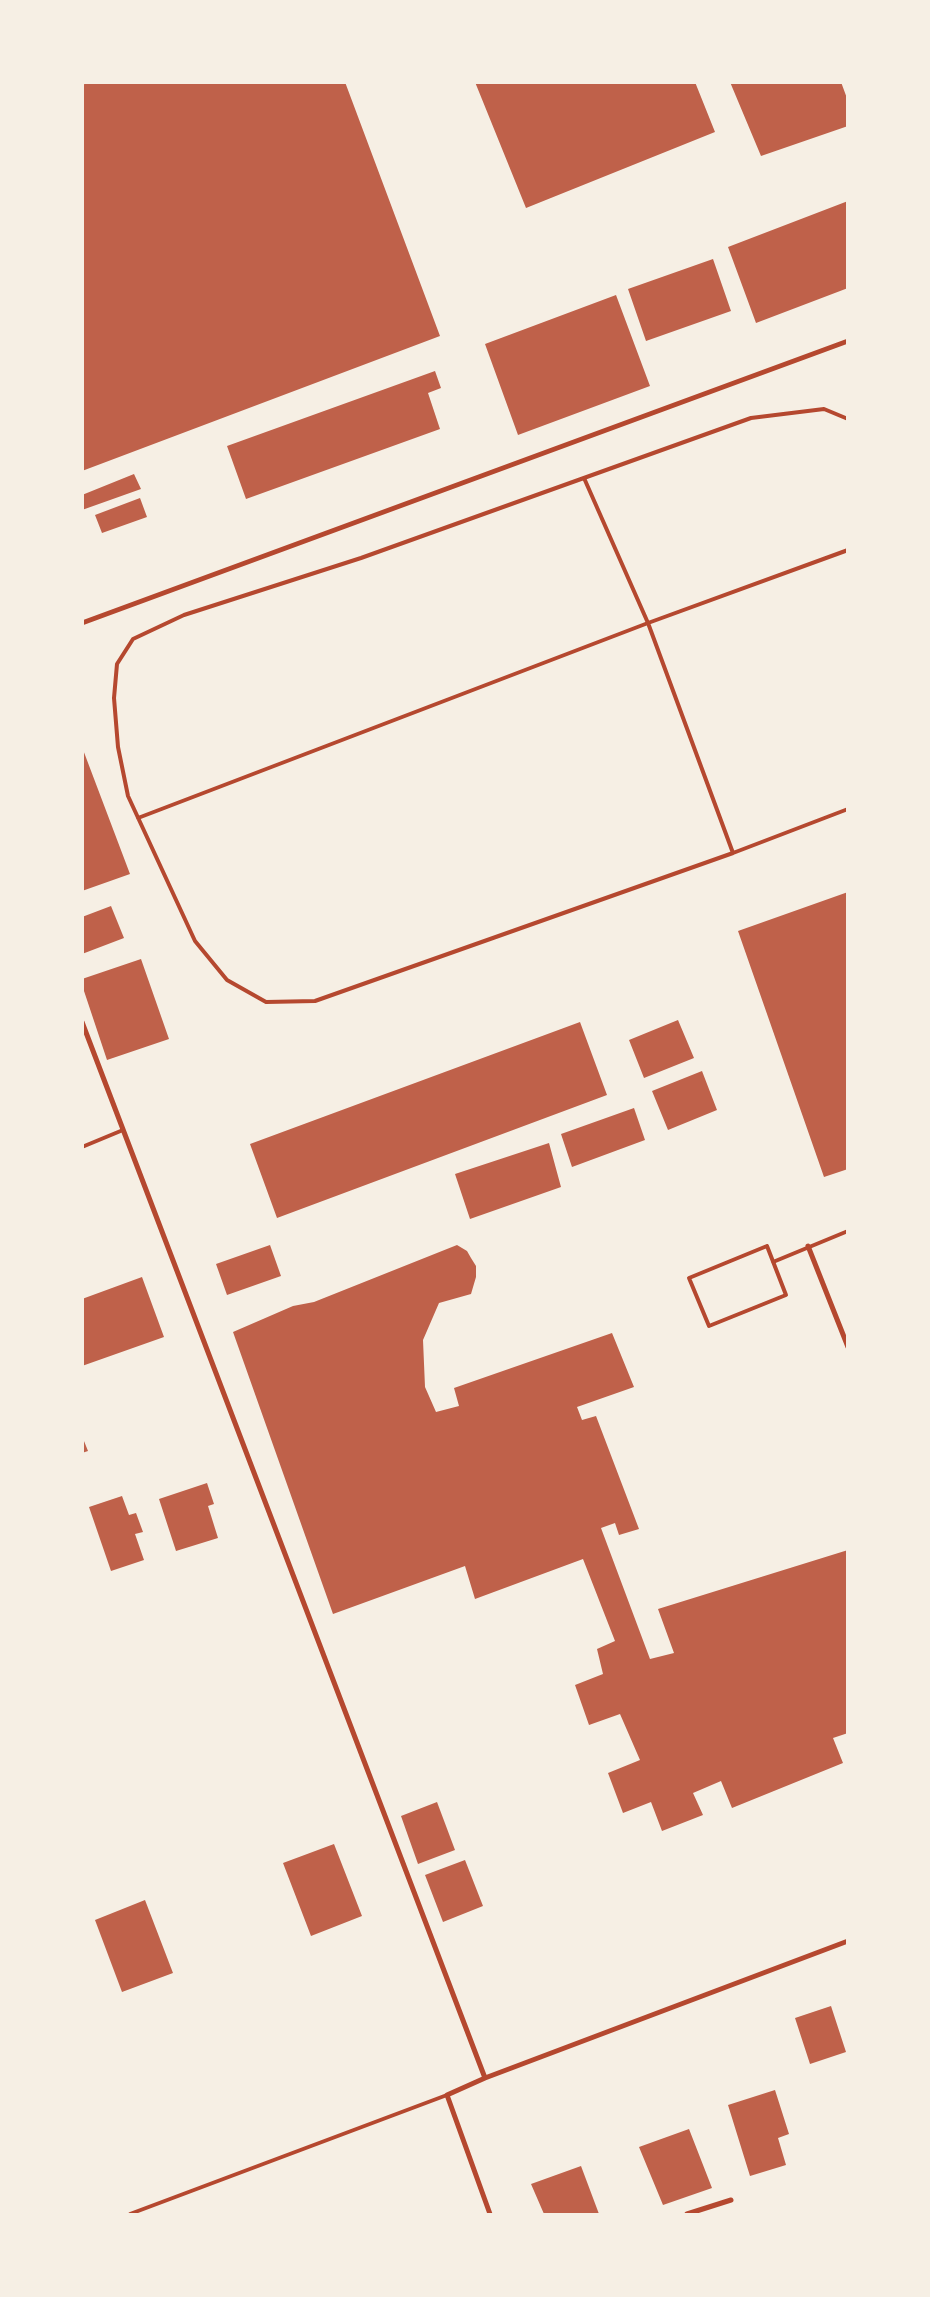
<!DOCTYPE html>
<html>
<head>
<meta charset="utf-8">
<style>
  body { margin:0 }
  #map { position:relative; width:930px; height:2297px; overflow:hidden; background:#f6efe4; font-family:"PT Sans Narrow",sans-serif }
  canvas { display:block }
  .frame { position:absolute; inset:0; border:84px solid #f6efe4; pointer-events:none }
</style>
</head>
<body>
<div id="map">
<canvas width="930" height="2297"></canvas>
<div class="frame"></div>
</div>
<script>
const g = document.querySelector('canvas').getContext('2d');
g.lineJoin = 'round';
function fillPath(path, color) { g.fillStyle = color; g.fill(path, 'evenodd'); }
const poly = rows => new Path2D(rows.map(r => 'M' + r).join(''));
function strokePath(path, color, width, dash) { g.strokeStyle = color; g.lineWidth = width; g.lineCap = dash ? 'butt' : 'round'; g.setLineDash(dash || []); g.stroke(path); }
const building = poly([
  [90,82,345,82,440,336,82,471,82,85],
  [475,82,695,82,715,132,526,208],
  [730,82,841,82,848,101,848,126,761,156],
  [848,201,848,288,756,323,728,247],
  [713,259,731,311,646,341,628,289],
  [616,295,650,386,518,435,485,344],
  [435,371,441,388,428,393,440,429,246,499,227,446],
  [134,474,141,489,82,510,82,495],
  [140,498,147,517,102,533,95,515],
  [82,747,130,874,82,891],
  [848,892,848,1169,824,1177,738,931],
  [111,906,124,938,82,954,82,917],
  [141,959,169,1039,107,1060,82,985,82,979],
  [678,1020,694,1058,644,1078,629,1040],
  [580,1022,607,1095,277,1218,250,1144],
  [702,1071,717,1110,668,1130,652,1091],
  [634,1108,645,1140,572,1167,561,1134],
  [549,1143,561,1187,470,1219,455,1174],
  [270,1245,281,1276,227,1295,216,1264],
  [457,1245,467,1251,471,1258,476,1266,476,1277,471,1294,439,1303,423,1340,425,1387,436,1412,459,1406,454,1388,612,1333,634,1387,577,1407,582,1420,596,1416,639,1529,619,1535,615,1523,601,1528,650,1659,674,1653,658,1609,848,1550,848,1733,833,1738,843,1763,732,1808,721,1781,693,1793,703,1815,662,1831,651,1802,623,1813,608,1773,640,1760,620,1714,589,1725,575,1685,603,1674,597,1649,615,1641,583,1559,475,1599,465,1566,333,1614,233,1332,293,1306,314,1302],
  [142,1277,164,1337,82,1366,82,1299],
  [82,1436,88,1451,82,1453],
  [207,1483,214,1504,208,1506,218,1538,176,1551,159,1499],
  [122,1496,129,1515,136,1513,143,1532,135,1534,144,1560,111,1571,89,1507],
  [437,1802,455,1850,418,1864,401,1816],
  [334,1844,362,1916,311,1936,283,1863],
  [465,1860,483,1906,443,1922,425,1875],
  [145,1900,173,1973,122,1992,95,1920],
  [831,2006,846,2052,810,2064,795,2018],
  [775,2090,789,2134,778,2138,786,2165,750,2176,728,2105],
  [689,2129,712,2188,663,2205,639,2147],
  [581,2166,599,2214,544,2214,531,2184]
]);
const service = poly([
  [848,419,824,409,751,418,361,558,184,615,133,639,117,664,114,698,118,747,128,796,195,941,227,980,266,1002,315,1001,733,853,848,809],
  [584,478,648,623,733,853],
  [138,818,648,623,848,550],
  [82,1147,123,1130],
  [767,1246,786,1295,709,1326,689,1278,767,1246],
  [773,1262,848,1231],
  [130,2214,447,2095]
]);
const minor = poly([
  [82,623,848,341],
  [82,1022,485,2078,848,1941],
  [808,1246,848,1347],
  [485,2078,447,2095,490,2214],
  [687,2214,731,2200]
]);
fillPath(building, '#bf614a');
strokePath(service, '#b5482f', 4);
strokePath(minor, '#b5482f', 5);
</script>
</body>
</html>
